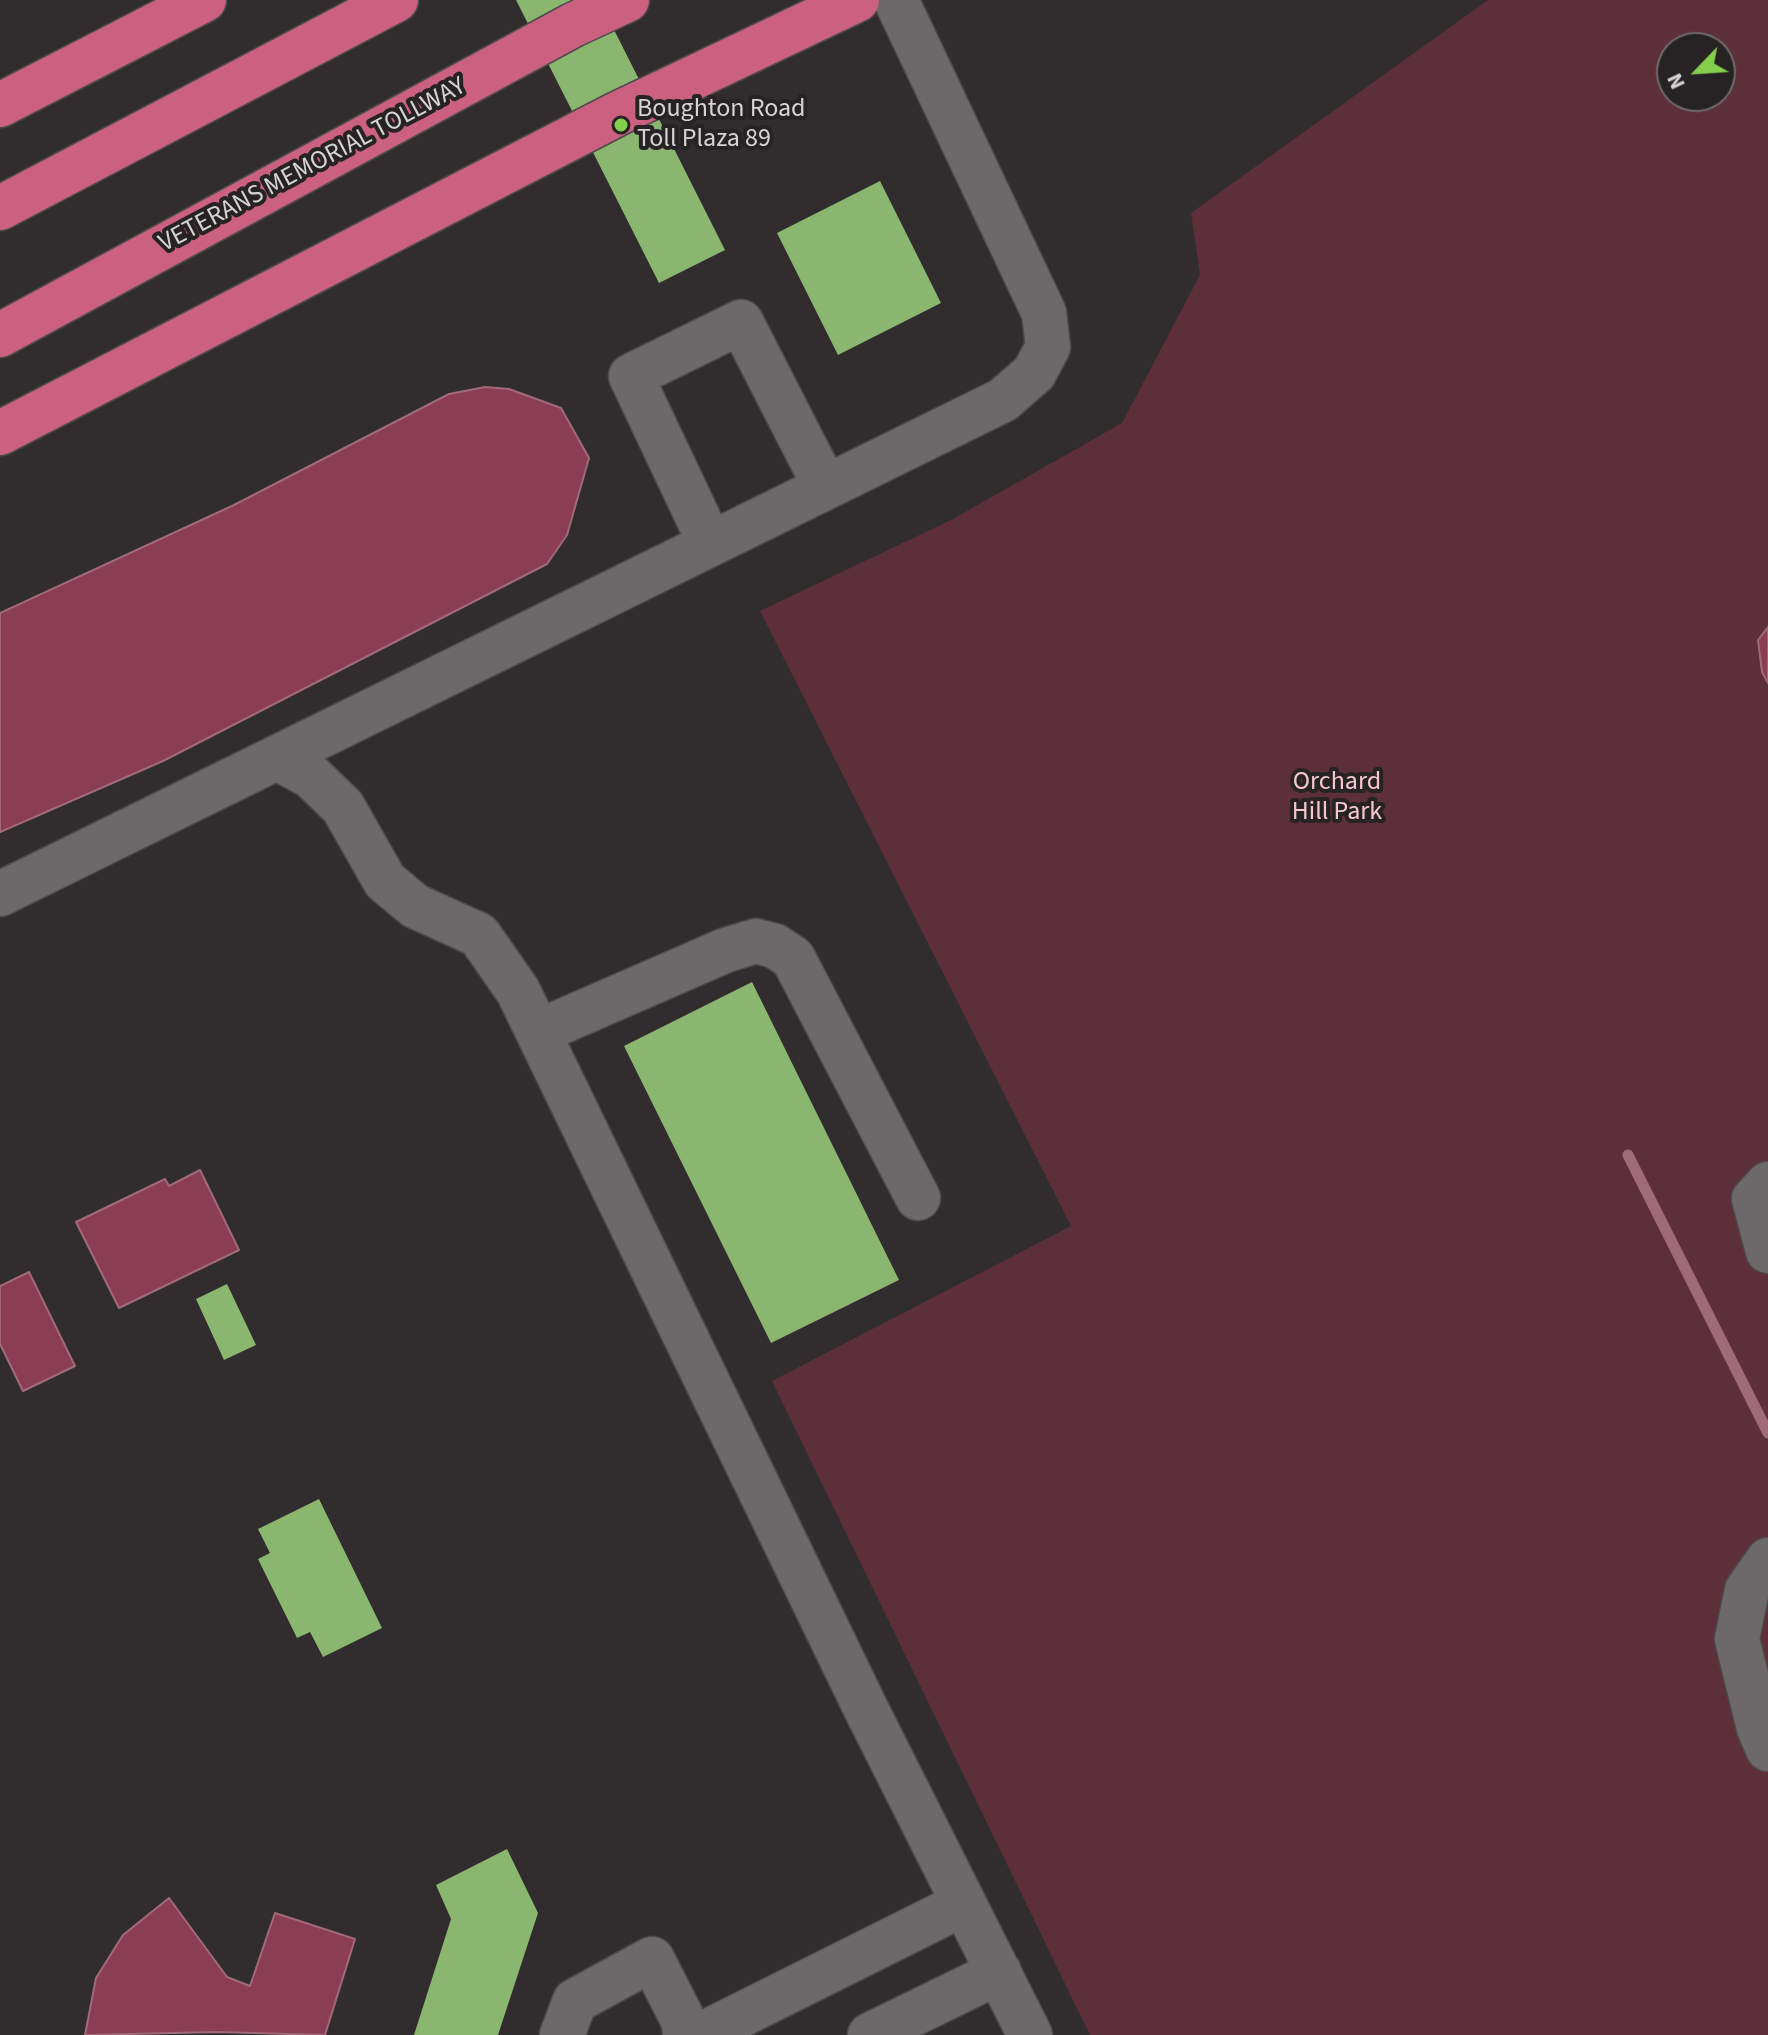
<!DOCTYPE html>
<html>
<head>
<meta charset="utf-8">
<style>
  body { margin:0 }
  #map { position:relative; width:1768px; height:2035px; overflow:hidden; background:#312d2e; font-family:"Source Sans 3",sans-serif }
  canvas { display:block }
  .north { position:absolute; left:1656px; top:32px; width:80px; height:80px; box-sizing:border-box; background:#272324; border:2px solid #6d696a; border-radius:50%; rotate:245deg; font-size:22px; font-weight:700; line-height:32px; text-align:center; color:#d6d3d4 }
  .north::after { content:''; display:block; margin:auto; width:28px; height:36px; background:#86cf4c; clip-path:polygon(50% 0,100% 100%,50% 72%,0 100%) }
</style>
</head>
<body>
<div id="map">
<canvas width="1768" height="2035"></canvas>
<div class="north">N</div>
</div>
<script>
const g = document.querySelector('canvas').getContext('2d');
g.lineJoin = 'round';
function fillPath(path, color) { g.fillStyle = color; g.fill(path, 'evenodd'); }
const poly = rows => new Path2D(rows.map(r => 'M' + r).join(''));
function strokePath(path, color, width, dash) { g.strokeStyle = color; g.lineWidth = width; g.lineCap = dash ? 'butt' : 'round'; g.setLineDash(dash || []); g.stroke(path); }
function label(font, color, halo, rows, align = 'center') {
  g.font = font + ' "Source Sans 3",sans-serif'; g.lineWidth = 8; g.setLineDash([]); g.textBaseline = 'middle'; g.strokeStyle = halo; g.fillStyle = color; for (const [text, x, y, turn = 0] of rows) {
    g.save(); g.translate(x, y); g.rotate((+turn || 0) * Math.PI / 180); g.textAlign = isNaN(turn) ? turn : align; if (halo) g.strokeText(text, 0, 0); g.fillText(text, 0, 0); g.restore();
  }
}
const green = poly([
  [1488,0,1768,0,1768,2035,1090,2035,772,1381,1071,1226,760,611,953,519,1122,423,1200,275,1191,213],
  [1672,48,1720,48,1720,96,1672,96]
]);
const water = poly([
  [485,387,509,389,561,408,589,458,567,535,547,564,163,761,0,832,0,613,234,505,449,394,485,387],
  [1768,627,1768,683,1762,672,1758,640,1768,627],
  [200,1170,239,1250,119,1308,76,1222,165,1179,169,1186,200,1170],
  [29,1272,75,1366,23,1391,0,1344,0,1286,29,1272],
  [169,1898,227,1977,250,1986,275,1913,355,1939,325,2035,217,2032,85,2035,96,1978,123,1935,169,1898]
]);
const stream = poly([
  [1628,1155,1768,1433]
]);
const building = poly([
  [516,0,599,0,725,250,659,283],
  [880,181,941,303,838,355,777,233],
  [752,982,899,1280,771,1343,624,1046],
  [227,1284,256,1345,224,1360,196,1299],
  [319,1499,382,1628,323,1657,310,1632,297,1638,258,1559,270,1553,258,1529],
  [507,1849,538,1913,498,2035,414,2035,451,1919,436,1885]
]);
const minor = poly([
  [710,543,631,376,741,322,825,486],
  [277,758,311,776,343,807,385,881,415,906,479,935,518,991,866,1709,1030,2035],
  [0,894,1003,400,1034,373,1048,347,1044,313,896,0],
  [538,1032,726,950,756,941,775,946,793,958,918,1198],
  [1768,1184,1754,1199,1768,1251],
  [1768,1560,1747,1590,1737,1639,1759,1728,1768,1749],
  [562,2035,575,2001,652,1959,684,2022,685,2035],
  [701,2035,963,1904],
  [870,2035,999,1972]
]);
const highway = poly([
  [0,105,204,0],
  [0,208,396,0],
  [0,335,573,25,627,0],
  [0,433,619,113,857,0]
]);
const markers = [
  [621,125,8,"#86cf4c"]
];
const poiNames = [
  ["Boughton Road",637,110],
  ["Toll Plaza 89",637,140]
];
const streetNames = [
  ["VETERANS MEMORIAL TOLLWAY",313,166,-28]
];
const parkNames = [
  ["Orchard",1337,783],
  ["Hill Park",1337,813]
];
fillPath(green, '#5c2f3b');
fillPath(water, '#8a3d54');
strokePath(water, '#a16a7a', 2);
strokePath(stream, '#a16a7a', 11);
fillPath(building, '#8bb66f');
strokePath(minor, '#4e4a4b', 47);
strokePath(highway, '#4e4a4b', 47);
strokePath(minor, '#6d696a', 44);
strokePath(highway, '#cb6080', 44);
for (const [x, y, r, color] of markers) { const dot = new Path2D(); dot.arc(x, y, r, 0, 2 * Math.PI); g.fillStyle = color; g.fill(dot); strokePath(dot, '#272324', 3); }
label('26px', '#d6d3d4', '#272324', poiNames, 'left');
label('26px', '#d6d3d4', '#272324', streetNames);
label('26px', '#f5c6d0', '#272324', parkNames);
</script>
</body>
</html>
